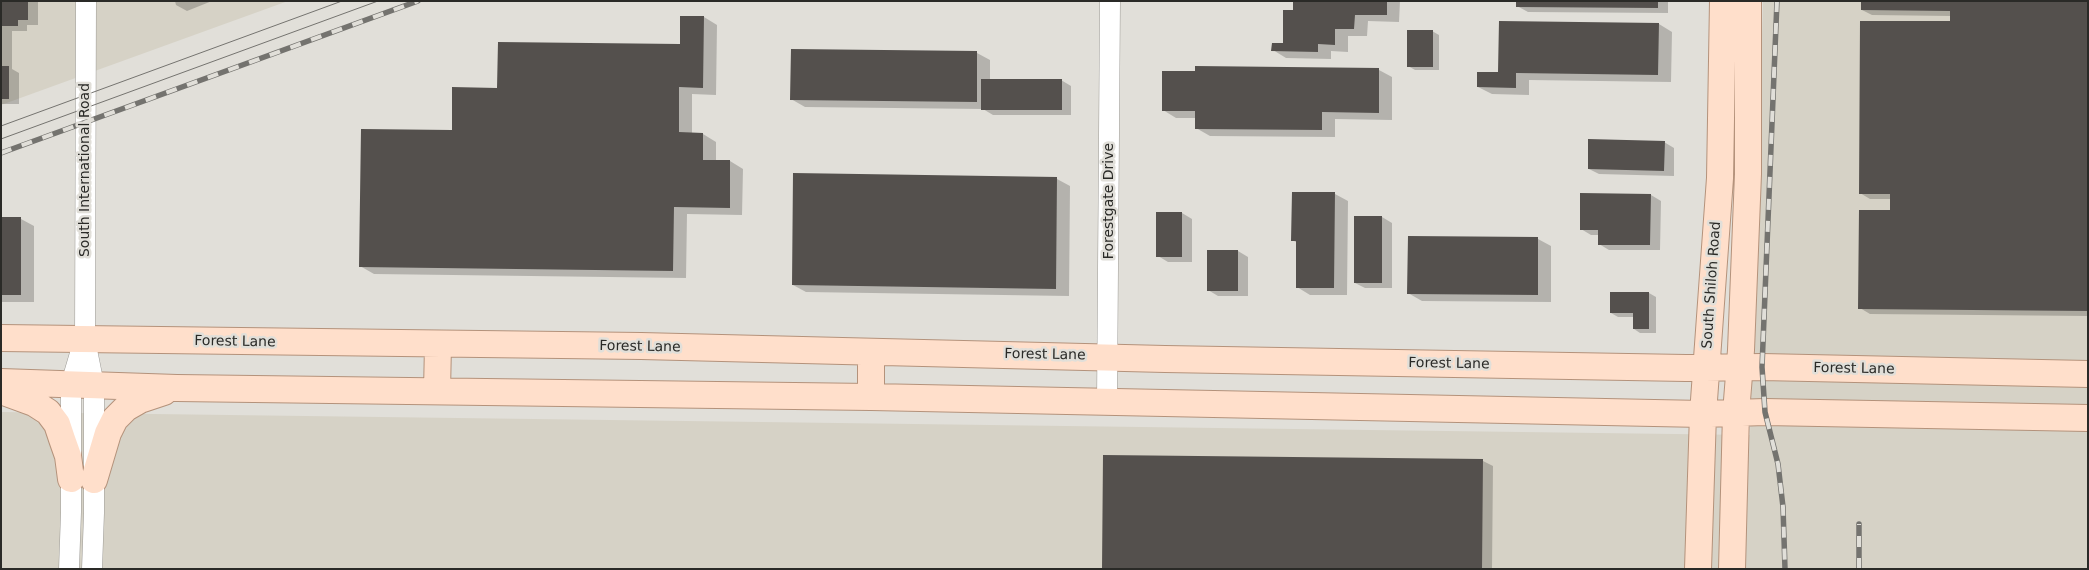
<!DOCTYPE html>
<html>
<head>
<meta charset="utf-8">
<style>
  body { margin:0 }
  #map { position:relative; width:2089px; height:570px; overflow:hidden; background:#e1dfd9; font-family:"DejaVu Sans",sans-serif }
  canvas { display:block }
  .frame { position:absolute; inset:0; border:2px solid #2a2a27; pointer-events:none }
</style>
</head>
<body>
<div id="map">
<canvas width="2089" height="570"></canvas>
<div class="frame"></div>
</div>
<script>
const g = document.querySelector('canvas').getContext('2d');
g.lineJoin = 'round';
function fillPath(path, color) { g.fillStyle = color; g.fill(path, 'evenodd'); }
const poly = rows => new Path2D(rows.map(r => 'M' + r).join(''));
function strokePath(path, color, width, dash) { g.strokeStyle = color; g.lineWidth = width; g.lineCap = dash ? 'butt' : 'round'; g.setLineDash(dash || []); g.stroke(path); }
function label(font, color, halo, rows, align = 'center') {
  g.font = font + ' "DejaVu Sans",sans-serif'; g.lineWidth = 5; g.setLineDash([]); g.textBaseline = 'middle'; g.strokeStyle = halo; g.fillStyle = color; for (const [text, x, y, turn = 0] of rows) {
    g.save(); g.translate(x, y); g.rotate((+turn || 0) * Math.PI / 180); g.textAlign = isNaN(turn) ? turn : align; if (halo) g.strokeText(text, 0, 0); g.fillText(text, 0, 0); g.restore();
  }
}
const built = poly([
  [1,1,288,1,1,105],
  [1763,1,2088,1,2088,569,1,569,1,412,1750,435]
]);
const shadow = poly([
  [1,1,38,1,38,25,27,25,27,31,12,31,12,69,19,73,19,104,1,104],
  [175,1,212,1,187,11,176,5],
  [1294,1,1400,1,1399,22,1368,21,1367,36,1348,36,1348,52,1331,51,1331,59,1286,58,1273,50,1284,44,1294,11],
  [1517,1,1668,1,1668,13,1528,12,1517,6],
  [2088,1,2088,316,1870,314,1860,308,1891,212,1891,199,1870,199,1860,193,1951,23,1951,16,1872,15,1862,10],
  [704,17,717,25,716,95,692,94,692,134,703,134,716,142,716,161,730,161,743,169,742,215,687,214,686,278,374,274,360,266,453,131,499,89,681,45],
  [1659,24,1672,32,1671,82,1529,80,1529,95,1492,94,1478,87,1500,73],
  [1432,31,1439,35,1439,70,1415,70,1408,66],
  [977,53,990,60,990,80,1061,80,1071,86,1071,115,993,115,983,109,805,107,791,99],
  [1379,70,1392,77,1392,120,1335,119,1335,137,1210,136,1196,128,1196,118,1176,118,1163,110],
  [1664,142,1674,148,1674,176,1599,174,1589,169],
  [795,175,1057,179,1070,186,1069,296,806,292,793,285],
  [1335,194,1348,201,1347,295,1310,295,1297,287,1298,243,1292,240],
  [1651,195,1661,201,1660,250,1609,250,1599,244,1599,235,1591,235,1581,229],
  [1182,213,1192,219,1192,262,1168,262,1158,256],
  [1355,217,1382,217,1392,223,1392,288,1365,288,1355,283],
  [1,219,21,219,34,226,34,302,1,302],
  [1538,239,1551,246,1551,302,1422,301,1408,293],
  [1238,251,1248,257,1248,296,1218,296,1208,290],
  [1611,293,1649,293,1656,297,1656,333,1640,333,1634,329,1634,317,1618,317,1611,313],
  [1483,461,1493,466,1492,569,1103,569]
]);
const building = poly([
  [1,1,28,1,28,20,18,20,18,26,1,26],
  [1293,1,1387,1,1387,15,1355,15,1354,29,1335,29,1335,45,1318,44,1318,52,1271,51,1272,43,1283,43,1283,10,1293,10],
  [1516,1,1658,1,1658,8,1516,7],
  [1861,1,2088,1,2088,311,1858,309,1859,210,1890,210,1890,194,1859,194,1860,21,1950,21,1950,11,1861,10],
  [680,16,704,16,703,88,679,87,679,132,703,133,703,160,730,160,730,208,674,207,673,271,359,267,361,129,452,130,452,87,497,88,498,42,680,44],
  [1499,21,1659,23,1658,75,1516,73,1516,88,1477,87,1477,72,1498,72],
  [1407,30,1433,30,1433,67,1407,67],
  [791,49,977,51,977,102,790,100],
  [1,66,9,66,9,99,1,99],
  [1195,66,1379,68,1379,113,1322,112,1322,130,1195,129,1195,111,1162,111,1162,71,1195,71],
  [981,79,1062,79,1062,110,981,110],
  [1588,139,1665,141,1664,171,1588,169],
  [793,173,1057,177,1056,289,792,285],
  [1292,192,1335,192,1334,288,1296,288,1296,241,1291,241],
  [1580,193,1651,194,1650,245,1598,245,1598,230,1580,230],
  [1156,212,1182,212,1182,257,1156,257],
  [1354,216,1382,216,1382,283,1354,283],
  [1,217,21,217,21,295,1,295],
  [1408,236,1538,237,1538,295,1407,294],
  [1207,250,1238,250,1238,291,1207,291],
  [1610,292,1649,292,1649,329,1633,329,1633,313,1610,313],
  [1103,455,1483,459,1482,569,1102,569]
]);
const minor = poly([
  [86,1,85,340,94,385,94,513,92,569],
  [1107,401,1110,1],
  [69,569,71,512,71,384,84,340]
]);
const major = poly([
  [1,338,641,346,1165,359,1686,368,1762,367,2088,374],
  [871,353,871,397],
  [1,382,177,388,871,397,1703,414,1765,412,2088,418],
  [1,391,34,403,48,412,57,424,62,439,68,456,71,479],
  [437,391,438,345],
  [94,480,108,433,115,419,126,408,140,400,164,392],
  [1698,569,1703,414,1720,178,1723,1],
  [1732,569,1736,413,1741,350,1748,174,1748,1]
]);
const tram = poly([
  [1,126,342,1],
  [1,139,378,1]
]);
const rail = poly([
  [1777,1,1762,367,1765,412,1778,464,1783,507,1785,569],
  [1,153,418,1],
  [1859,569,1859,524]
]);
const streetNames = [
  ["South International Road",85,170,-90],
  ["Forestgate Drive",1109,201,-90],
  ["South Shiloh Road",1712,285,-86],
  ["Forest Lane",235,342,1],
  ["Forest Lane",640,347,1],
  ["Forest Lane",1045,355,1],
  ["Forest Lane",1449,364,1],
  ["Forest Lane",1854,369,1]
];
fillPath(built, '#d6d2c6');
fillPath(shadow, '#0003');
fillPath(building, '#54504d');
strokePath(minor, '#9c9a95', 21);
strokePath(major, '#b4927b', 28);
strokePath(minor, '#fff', 20);
strokePath(major, '#ffdfcb', 26);
strokePath(tram, '#74736f', 1);
strokePath(rail, '#74736f', 5.5);
strokePath(rail, '#e1dfd9', 4, [11]);
label('14px', '#2a2a27', '#e1dfd9', streetNames);
</script>
</body>
</html>
